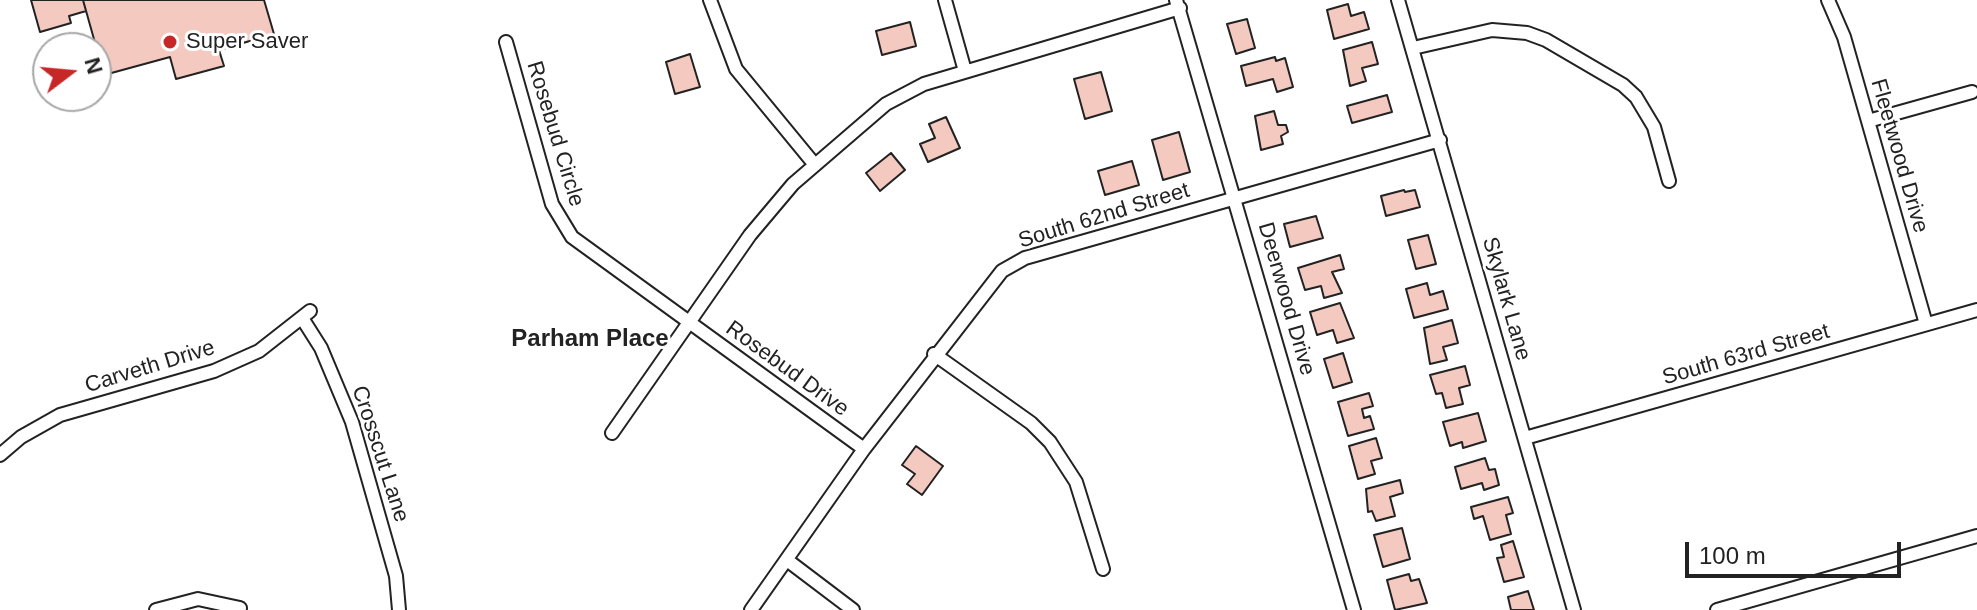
<!DOCTYPE html>
<html>
<head>
<meta charset="utf-8">
<style>
  body { margin:0 }
  #map { position:relative; width:1977px; height:610px; overflow:hidden; background:#fff; font-family:Helvetica,sans-serif }
  canvas { display:block }
  .north { position:absolute; left:32px; top:32px; width:80px; height:80px; box-sizing:border-box; background:#fff; border:2px solid #a7a7a7; border-radius:50%; rotate:74deg; font-size:22px; font-weight:700; line-height:32px; text-align:center; color:#222 }
  .north::after { content:''; display:block; margin:auto; width:28px; height:36px; background:#c62828; clip-path:polygon(50% 0,100% 100%,50% 72%,0 100%) }
  .scale { position:absolute; left:1685px; top:542px; width:216px; height:36px; box-sizing:border-box; border:4px solid #222; border-top:0; padding-left:10px; font-size:24px; line-height:28px; white-space:nowrap; color:#222; -webkit-text-stroke:6px #fff; paint-order:stroke }
</style>
</head>
<body>
<div id="map">
<canvas width="1977" height="610"></canvas>
<div class="north">N</div>
<div class="scale">100 m</div>
</div>
<script>
const g = document.querySelector('canvas').getContext('2d');
g.lineJoin = 'round';
function fillPath(path, color) { g.fillStyle = color; g.fill(path, 'evenodd'); }
const poly = rows => new Path2D(rows.map(r => 'M' + r).join(''));
function strokePath(path, color, width, dash) { g.strokeStyle = color; g.lineWidth = width; g.lineCap = dash ? 'butt' : 'round'; g.setLineDash(dash || []); g.stroke(path); }
function label(font, color, halo, rows, align = 'center') {
  g.font = font + ' Helvetica,sans-serif'; g.lineWidth = 6; g.setLineDash([]); g.textBaseline = 'middle'; g.strokeStyle = halo; g.fillStyle = color; for (const [text, x, y, turn = 0] of rows) {
    g.save(); g.translate(x, y); g.rotate((+turn || 0) * Math.PI / 180); g.textAlign = isNaN(turn) ? turn : align; if (halo) g.strokeText(text, 0, 0); g.fillText(text, 0, 0); g.restore();
  }
}
const building = poly([
  [31,0,83,0,86,11,69,16,71,23,40,32,31,0],
  [83,0,264,0,274,34,219,50,224,66,176,79,170,57,104,75,83,0],
  [1348,4,1351,16,1364,12,1369,29,1334,39,1327,10,1348,4],
  [1247,19,1255,48,1236,54,1227,24,1247,19],
  [910,22,916,46,882,55,876,31,910,22],
  [1372,42,1378,64,1362,68,1366,81,1350,86,1343,50,1372,42],
  [690,54,700,87,675,94,666,62,690,54],
  [1275,57,1276,61,1285,58,1293,87,1277,92,1273,79,1246,86,1241,66,1275,57],
  [1101,72,1112,111,1085,119,1074,79,1101,72],
  [1387,95,1392,112,1352,123,1347,106,1387,95],
  [1274,111,1278,125,1286,125,1288,132,1281,136,1283,144,1261,150,1255,116,1274,111],
  [946,117,960,148,928,162,920,144,935,138,929,124,946,117],
  [1179,132,1190,172,1163,180,1152,140,1179,132],
  [891,153,905,170,880,191,866,173,891,153],
  [1132,161,1139,185,1105,195,1098,171,1132,161],
  [1404,190,1405,192,1415,190,1420,207,1386,216,1381,196,1404,190],
  [1316,216,1323,238,1290,247,1284,224,1316,216],
  [1428,235,1436,264,1416,269,1408,240,1428,235],
  [1340,255,1344,269,1332,272,1342,293,1324,298,1321,286,1305,290,1298,268,1340,255],
  [1427,283,1430,295,1443,291,1448,309,1414,318,1406,289,1427,283],
  [1340,303,1354,338,1337,343,1333,330,1317,335,1310,312,1340,303],
  [1452,320,1458,343,1443,347,1447,360,1430,364,1424,328,1452,320],
  [1343,353,1352,382,1333,388,1324,359,1343,353],
  [1465,366,1470,385,1459,388,1463,404,1446,408,1442,393,1436,394,1430,375,1465,366],
  [1369,393,1373,406,1362,409,1364,418,1370,416,1374,429,1348,436,1338,402,1369,393],
  [1478,413,1486,441,1463,448,1462,442,1450,446,1443,422,1478,413],
  [1376,438,1382,458,1371,461,1375,474,1358,479,1349,446,1376,438],
  [916,446,943,466,922,495,907,484,915,474,902,465,916,446],
  [1485,458,1489,470,1495,469,1499,485,1484,490,1482,483,1461,489,1455,467,1485,458],
  [1400,480,1403,493,1390,497,1395,516,1376,521,1372,511,1368,512,1366,489,1400,480],
  [1508,497,1513,513,1506,515,1511,534,1490,540,1483,516,1474,519,1471,507,1508,497],
  [1402,528,1410,559,1383,567,1374,535,1402,528],
  [1513,541,1524,577,1504,582,1497,558,1504,557,1501,545,1513,541],
  [1409,574,1411,581,1419,579,1427,603,1395,610,1387,580,1409,574],
  [1528,591,1534,610,1511,610,1508,597,1528,591]
]);
const minor = poly([
  [710,0,736,69,815,165],
  [945,0,965,71],
  [1176,0,1354,610],
  [1398,0,1574,610],
  [1828,0,1844,37,1926,324],
  [506,42,552,204,572,237,864,449],
  [1413,48,1492,30,1527,33,1546,40,1623,85,1636,97,1654,127,1669,181],
  [1868,121,1972,92],
  [302,318,321,348,352,422,396,576,399,610],
  [934,354,1031,423,1050,442,1076,482,1103,569],
  [612,433,750,235,793,184,886,104,924,84,1180,8],
  [1525,438,1977,310],
  [0,455,21,437,60,415,214,371,259,351,310,311],
  [787,560,853,610],
  [156,610,198,599,240,608],
  [751,610,864,449,1002,271,1025,258,1440,140],
  [1717,610,1977,536]
]);
const markers = [
  [170,42,8,"#c62828"]
];
const poiNames = [
  ["Super Saver",186,42]
];
const streetNames = [
  ["Rosebud Circle",555,134,73],
  ["Fleetwood Drive",1899,156,74],
  ["South 62nd Street",1104,216,-17],
  ["Deerwood Drive",1286,299,74],
  ["Skylark Lane",1506,299,74],
  ["South 63rd Street",1746,355,-16],
  ["Carveth Drive",150,367,-17],
  ["Rosebud Drive",787,369,36],
  ["Crosscut Lane",380,454,72]
];
const neighbourhoodNames = [
  ["Parham Place",590,339]
];
fillPath(building, '#f3c9c0');
strokePath(building, '#222', 2);
strokePath(minor, '#222', 16);
strokePath(minor, '#fff', 12);
for (const [x, y, r, color] of markers) { const dot = new Path2D(); dot.arc(x, y, r, 0, 2 * Math.PI); g.fillStyle = color; g.fill(dot); strokePath(dot, '#fff', 3); }
label('22px', '#222', '#fff', poiNames, 'left');
label('22px', '#222', '#fff', streetNames);
label('bold 24px', '#222', '#fff', neighbourhoodNames);
</script>
</body>
</html>
